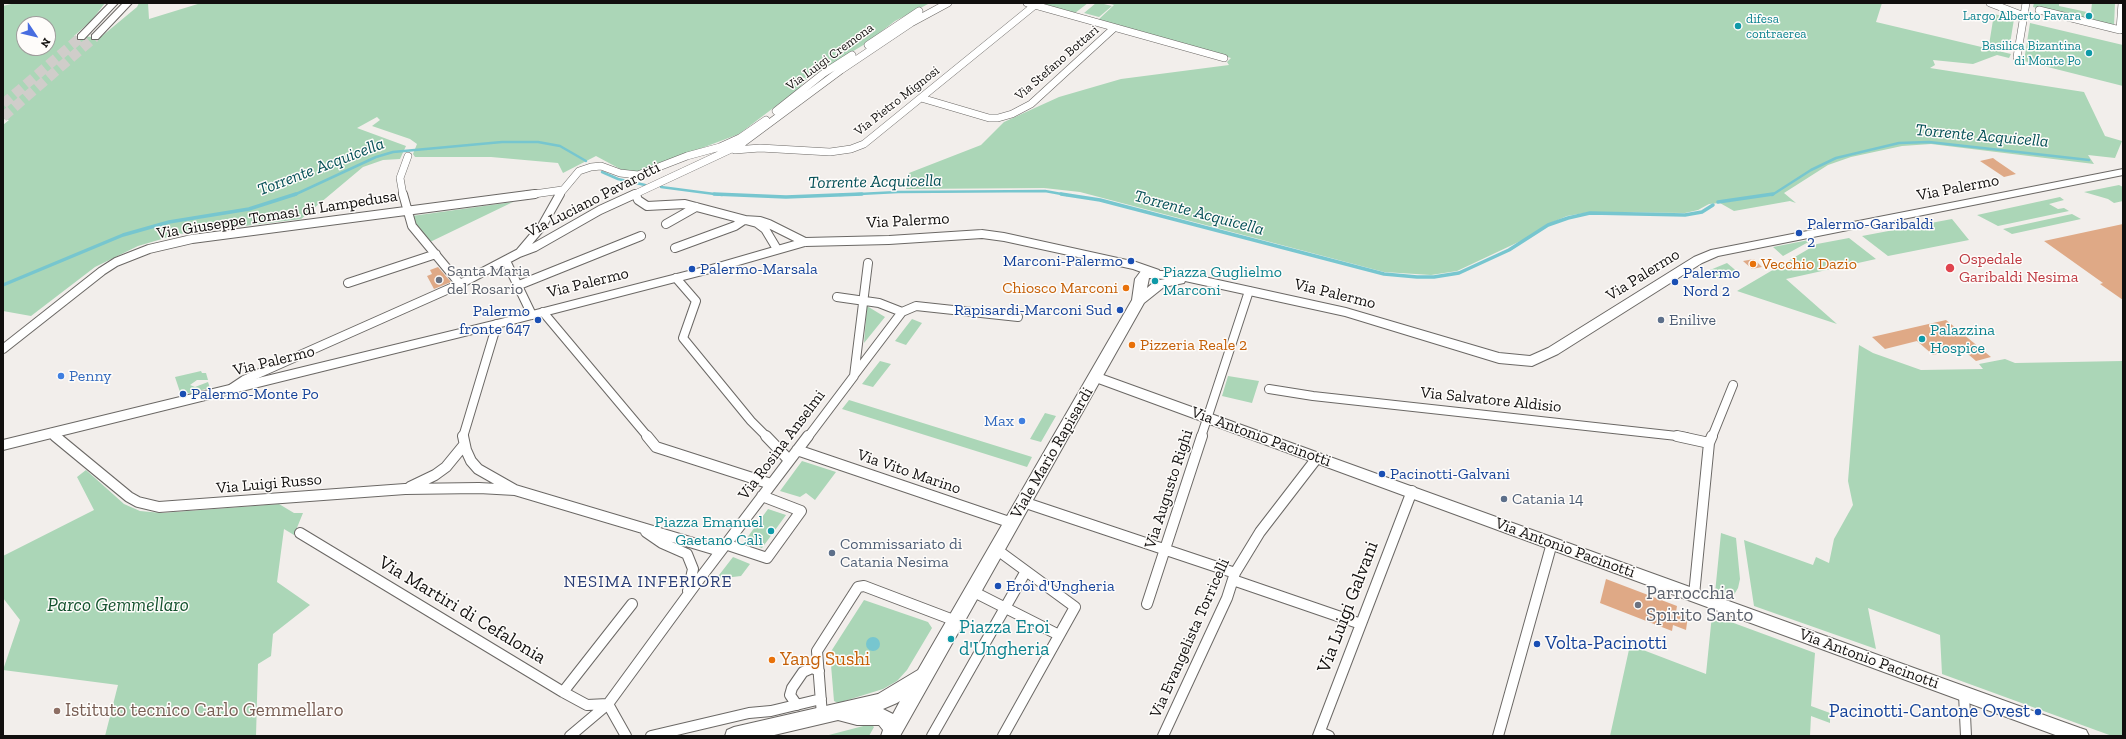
<!DOCTYPE html>
<html>
<head>
<meta charset="utf-8">
<style>
  body { margin:0 }
  #map { position:relative; width:2126px; height:739px; overflow:hidden; background:#f2eeeb; font-family:"Zilla Slab",serif }
  canvas { display:block }
  .frame { position:absolute; inset:0; border:4px solid #110f0e; pointer-events:none }
  .north { position:absolute; left:16px; top:16px; width:40px; height:40px; box-sizing:border-box; background:#fefcfa; border:1px solid #9f9d9c; border-radius:50%; rotate:125deg; font-size:11px; font-weight:700; line-height:16px; text-align:center; color:#110f0e }
  .north::after { content:''; display:block; margin:auto; width:14px; height:18px; background:#486de0; clip-path:polygon(50% 0,100% 100%,50% 72%,0 100%) }
</style>
</head>
<body>
<div id="map">
<canvas width="2126" height="739"></canvas>
<div class="frame"></div>
<div class="north">N</div>
</div>
<script>
const g = document.querySelector('canvas').getContext('2d');
g.lineJoin = 'round';
function fillPath(path, color) { g.fillStyle = color; g.fill(path, 'evenodd'); }
const poly = rows => new Path2D(rows.map(r => 'M' + r).join(''));
function strokePath(path, color, width, dash) { g.strokeStyle = color; g.lineWidth = width; g.lineCap = dash ? 'butt' : 'round'; g.setLineDash(dash || []); g.stroke(path); }
function label(font, color, halo, rows, align = 'center') {
  g.font = font + ' "Zilla Slab",serif'; g.lineWidth = 3; g.setLineDash([]); g.textBaseline = 'middle'; g.strokeStyle = halo; g.fillStyle = color; for (const [text, x, y, turn = 0] of rows) {
    g.save(); g.translate(x, y); g.rotate((+turn || 0) * Math.PI / 180); g.textAlign = isNaN(turn) ? turn : align; if (halo) g.strokeText(text, 0, 0); g.fillText(text, 0, 0); g.restore();
  }
}
const green = poly([
  [15,3,105,3,92,20,74,36,95,37,102,36,137,7,139,3,148,3,149,19,201,3,930,3,895,21,865,44,807,79,797,90,739,134,641,171,631,172,622,170,596,156,563,173,558,163,491,157,415,157,413,154,417,144,410,139,372,126,380,120,377,117,357,128,406,146,400,159,383,160,363,167,301,219,179,234,138,246,95,267,31,316,3,311,3,125,9,120,3,119,3,6],
  [24,24,48,24,48,48,24,48],
  [1039,3,1088,3,1075,13],
  [1096,3,1100,3,1112,6,1099,17,1084,13],
  [1106,3,1882,3,1876,22,2011,54,2009,58,1997,55,1973,64,1933,60,1935,65,1930,68,2084,92,2105,136,2122,141,2115,158,2088,155,2094,164,1931,144,1902,146,1851,157,1828,165,1784,193,1796,203,1790,201,1734,211,1720,203,1709,204,1698,210,1685,213,1590,212,1567,216,1546,225,1527,238,1457,271,1431,275,1384,272,1080,192,1044,188,906,189,909,173,981,145,1004,122,1059,97,1121,79,1229,65,1227,62,1231,58,1098,20,1114,5],
  [2034,3,2059,3,2059,6,2087,12,2086,20,2033,7],
  [2092,3,2115,3,2114,26,2090,21],
  [1994,14,2014,19,2009,50,1989,45],
  [2030,23,2123,45,2123,86,2024,61],
  [2119,185,2123,187,2123,201,2114,203,2108,199,2084,192],
  [2060,197,2064,200,2049,204,2058,209,2064,208,2069,211,1998,226,1977,215],
  [513,202,430,242,416,226,412,216],
  [2072,214,2081,219,2012,234,2003,229],
  [1952,219,1969,240,1888,256,1862,236],
  [1849,238,1876,259,1786,279,1837,324,1737,291,1817,244],
  [1814,239,1783,256,1773,247],
  [1727,263,1740,274,1719,278,1710,270],
  [867,306,885,317,864,343],
  [912,319,922,323,906,345,895,341],
  [1859,345,1873,353,1921,370,1983,369,1979,364,2005,359,2015,363,2123,361,2123,736,2112,736,1942,674,1940,635,1868,608,1876,649,1754,606,1744,540,1813,565,1816,557,1829,563,1834,539,1853,505,1848,481],
  [880,361,891,364,873,387,862,384],
  [201,371,202,373,206,373,208,380,197,380,190,385,195,387,208,382,210,388,181,395,175,377],
  [1228,376,1259,381,1252,403,1222,396],
  [849,400,1032,457,1027,467,842,409],
  [1045,413,1056,416,1041,442,1030,439],
  [802,461,836,472,815,500,806,493,800,497,780,491],
  [86,470,124,504,140,511,162,513,279,504,294,513,303,513,294,535,284,529,277,582,310,605,273,634,271,656,258,664,256,736,105,736,118,685,3,670,20,620,3,598,3,556,94,510,77,477],
  [768,509,786,515,762,548,744,542],
  [1721,533,1736,538,1740,579,1738,588,1732,598,1715,593],
  [733,557,750,564,741,576,716,579],
  [864,600,928,622,932,628,907,670,897,681,883,689,838,703,834,701,830,653],
  [1712,615,1815,653,1811,706,1830,713,1830,723,1811,716,1810,736,1610,736,1630,645,1706,674],
  [871,724,874,727,869,736,825,736]
]);
const water = poly([
  '866 644a7 7 0 1 1 14 0a7 7 0 1 1-14 0Z'
]);
const streamFar1 = poly([
  [602,172,618,179,645,185],
  [661,187,722,195],
  [294,195,376,157,393,152,502,142,538,142,560,146,586,161],
  [840,195,898,192,1045,191,1067,195],
  [1772,195,1811,170,1836,158,1899,143,1929,142,2089,160]
]);
const stream = poly([
  [714,194,786,197,862,194],
  [1061,194,1100,200,1384,274,1417,277,1434,277,1459,273,1509,250,1548,225,1568,218,1590,213,1685,215,1702,212,1713,205],
  [1718,202,1773,194],
  [3,285,123,235,169,222,249,209,296,194]
]);
const building = poly([
  [1993,158,1997,161,2016,174,2004,177,1980,161],
  [2123,224,2123,300,2100,284,2103,283,2044,241],
  [1754,259,1762,267,1752,269,1743,261],
  [438,267,451,282,434,289,427,276,432,274,430,270],
  [1946,320,1991,357,1976,361,1961,348,1933,355,1917,341,1885,349,1872,337],
  [1606,579,1677,606,1676,612,1688,616,1686,630,1673,625,1672,631,1600,603]
]);
const secondaryTunnel = poly([
  [3,104,81,37],
  [3,117,95,37]
]);
const minorFar2 = poly([
  [1027,3,1224,58],
  [1990,3,2024,16],
  [2039,10,2120,30,2122,3],
  [868,45,919,11],
  [2017,57,2026,3],
  [921,98,989,118,998,118,1012,114,1031,104,1114,28],
  [776,111,824,73,852,55],
  [737,140,766,120],
  [735,150,760,148,830,152,851,149,864,144,1035,5],
  [403,195,400,178,408,156],
  [527,195,562,190],
  [559,195,579,171,591,167,601,166,620,173,638,175,687,156,720,147,742,137],
  [633,195,740,145,841,70,911,23,948,3]
]);
const minorFar1 = poly([
  [403,194,412,226,460,284],
  [636,195,638,200,647,206,685,204,757,223,765,229,777,249],
  [666,224,696,207],
  [675,248,735,226,744,220,760,221,769,224,805,242],
  [520,252,542,226,560,194],
  [506,261,532,315],
  [676,278,696,301,683,338,751,421,767,437],
  [348,283,436,254],
  [519,285,641,236],
  [837,297,879,303,902,312],
  [543,312,648,437],
  [3,349,102,271,116,262,149,249,192,239,535,194],
  [855,374,902,312,916,306,1018,317],
  [232,388,244,380,460,284,519,253,535,247,600,210,635,194],
  [1269,389,1313,396,1686,437],
  [51,433,56,437],
  [463,437,497,324],
  [808,437,854,376,868,263],
  [1201,437,1249,291],
  [1712,437,1733,385]
]);
const minor = poly([
  [55,436,129,497,138,502,159,507,405,489,479,488,515,490],
  [463,436,466,450,471,461,478,469,515,490,720,551],
  [647,436,656,447,771,484],
  [766,436,789,460],
  [1677,436,1709,443],
  [797,450,1012,523],
  [410,487,435,475,446,467,464,445],
  [1023,502,1235,573],
  [646,532,662,543,687,554,693,569,688,591],
  [300,533,563,692,587,705,608,704],
  [725,544,767,558,801,511,762,496],
  [996,549,1075,607,1003,736],
  [1233,580,1361,624],
  [972,591,1059,635],
  [1694,595,1709,443,1712,436],
  [1147,604,1202,436],
  [563,692,632,604],
  [1964,694,1966,736],
  [797,705,790,695,792,688,803,672,812,668,819,671],
  [822,715,817,651,858,587,864,586,956,621],
  [1320,732,1329,736],
  [570,736,608,704],
  [626,736,608,704,698,581,808,436],
  [651,736,749,713,771,711,821,699],
  [932,736,1026,571],
  [1163,736,1227,598,1235,573,1260,532,1317,458],
  [1318,736,1412,491],
  [1498,736,1552,543]
]);
const secondary = poly([
  [109,3,118,3,84,39,78,39,78,35,109,3],
  [123,3,132,3,98,39,92,39,92,35,123,3],
  [982,230,1004,233,1136,262,1159,270,1161,273,1155,277,1133,269,1004,241,982,238,889,244,805,246,714,272,497,328,3,450,3,440,497,320,708,266,805,238,889,236,982,230],
  [1095,372,2080,728,2086,730,2089,736,2058,736,1090,380,1088,377,1090,374,1095,372]
]);
const primary = poly([
  [2123,169,2123,175,1718,256,1702,263,1558,354,1532,366,1499,363,1345,316,1185,281,1184,283,1164,287,1144,303,900,736,881,736,883,730,879,725,857,725,838,720,770,736,725,736,727,730,734,727,878,694,918,670,1132,300,1135,279,1141,271,1177,271,1346,308,1499,353,1530,356,1548,348,1694,257,1711,250,2123,169],
  [1149,278,1165,279,1155,281,1147,288,1149,278],
  [900,701,893,714,883,709,897,703,900,701]
]);
const markers = [
  [2089,16,4,"#0f9aa8"],
  [1738,26,4,"#0f9aa8"],
  [2089,53,4,"#0f9aa8"],
  [1799,233,4,"#1a4fb4"],
  [1131,261,4,"#1a4fb4"],
  [1753,264,4,"#e8710a"],
  [1950,268,5,"#e0444e"],
  [692,269,4,"#1a4fb4"],
  [439,280,4,"#6b7280"],
  [1155,281,4,"#0f9aa8"],
  [1675,282,4,"#1a4fb4"],
  [1126,288,4,"#e8710a"],
  [1120,310,4,"#1a4fb4"],
  [538,320,4,"#1a4fb4"],
  [1661,320,4,"#5c6f8a"],
  [1922,339,4,"#0f9aa8"],
  [1132,345,4,"#e8710a"],
  [61,376,4,"#3f7fe0"],
  [183,394,4,"#1a4fb4"],
  [1022,421,4,"#3f7fe0"],
  [1382,474,4,"#1a4fb4"],
  [1504,499,4,"#5c6f8a"],
  [771,531,4,"#0f9aa8"],
  [832,553,4,"#5c6f8a"],
  [998,586,4,"#1a4fb4"],
  [1638,605,4,"#6b7280"],
  [951,639,4,"#0f9aa8"],
  [1537,644,4,"#1a4fb4"],
  [772,660,4,"#e8710a"],
  [57,711,4,"#8d6e63"],
  [2038,712,4,"#1a4fb4"]
];
const farCulturenames = [
  ["Largo Alberto Favara",2081,16],
  ["difesa",1746,19,"left"],
  ["contraerea",1746,34,"left"],
  ["Basilica Bizantina",2081,46],
  ["di Monte Po",2081,61]
];
const farStreetnames = [
  ["Via Luigi Cremona",830,57,-36],
  ["Via Stefano Bottari",1057,63,-41],
  ["Via Pietro Mignosi",897,101,-38]
];
const streetNames = [
  ["Via Palermo",1958,188,-11],
  ["Via Luciano Pavarotti",593,200,-27],
  ["Via Giuseppe Tomasi di Lampedusa",277,215,-9],
  ["Via Palermo",908,221,-3],
  ["Via Palermo",1643,275,-32],
  ["Via Palermo",588,283,-14],
  ["Via Palermo",1335,294,14],
  ["Via Palermo",274,361,-14],
  ["Via Salvatore Aldisio",1491,400,6],
  ["Via Antonio Pacinotti",1261,437,20],
  ["Via Rosina Anselmi",782,445,-53],
  ["Viale Mario Rapisardi",1052,453,-60],
  ["Via Vito Marino",909,472,19],
  ["Via Luigi Russo",269,484,-5],
  ["Via Augusto Righi",1169,489,-72],
  ["Via Antonio Pacinotti",1565,548,20],
  ["Via Evangelista Torricelli",1190,638,-66],
  ["Via Antonio Pacinotti",1869,659,20]
];
const transitNames = [
  ["Palermo-Garibaldi",1807,224],
  ["2",1807,242],
  ["Marconi-Palermo",1123,261,"right"],
  ["Palermo-Marsala",700,269],
  ["Palermo",1683,273],
  ["Nord 2",1683,291],
  ["Rapisardi-Marconi Sud",1112,310,"right"],
  ["Palermo",530,311,"right"],
  ["fronte 647",530,329,"right"],
  ["Palermo-Monte Po",191,394],
  ["Pacinotti-Galvani",1390,474],
  ["Eroi d'Ungheria",1006,586]
];
const healthNames = [
  ["Ospedale",1959,259],
  ["Garibaldi Nesima",1959,277]
];
const foodNames = [
  ["Vecchio Dazio",1761,264],
  ["Chiosco Marconi",1118,288,"right"],
  ["Pizzeria Reale 2",1140,345]
];
const worshipNames = [
  ["Santa Maria",447,271],
  ["del Rosario",447,289]
];
const cultureNames = [
  ["Piazza Guglielmo",1163,272],
  ["Marconi",1163,290],
  ["Palazzina",1930,330],
  ["Hospice",1930,348],
  ["Piazza Emanuel",763,522,"right"],
  ["Gaetano Calì",763,540,"right"]
];
const serviceNames = [
  ["Enilive",1669,320],
  ["Catania 14",1512,499],
  ["Commissariato di",840,544],
  ["Catania Nesima",840,562]
];
const shopNames = [
  ["Penny",69,376],
  ["Max",1014,421,"right"]
];
const waterNames = [
  ["Torrente Acquicella",1982,136,5],
  ["Torrente Acquicella",321,167,-21],
  ["Torrente Acquicella",875,182,-1],
  ["Torrente Acquicella",1199,213,15]
];
const neighbourhoodNames = [
  ["NESIMA INFERIORE",648,582]
];
const nearWorshipnames = [
  ["Parrocchia",1646,594],
  ["Spirito Santo",1646,616]
];
const nearParknames = [
  ["Parco Gemmellaro",118,606]
];
const nearStreetnames = [
  ["Via Luigi Galvani",1348,607,-69],
  ["Via Martiri di Cefalonia",462,610,31]
];
const nearCulturenames = [
  ["Piazza Eroi",959,628],
  ["d'Ungheria",959,650]
];
const nearTransitnames = [
  ["Volta-Pacinotti",1545,644],
  ["Pacinotti-Cantone Ovest",2030,712,"right"]
];
const nearFoodnames = [
  ["Yang Sushi",780,660]
];
const nearEducationnames = [
  ["Istituto tecnico Carlo Gemmellaro",65,711]
];
fillPath(green, '#abd6b7');
fillPath(water, '#77c6cf');
strokePath(streamFar1, '#77c6cf', 2.5);
strokePath(stream, '#77c6cf', 3.5);
fillPath(building, '#dfa986');
strokePath(secondaryTunnel, '#d0cdca', 10, [10, 5]);
strokePath(minorFar2, '#6b6865', 8);
strokePath(minorFar1, '#6b6865', 10);
strokePath(minor, '#6b6865', 12);
strokePath(secondary, '#6b6865', 2);
strokePath(primary, '#6b6865', 2);
strokePath(minorFar2, '#fff', 7);
strokePath(minorFar1, '#fff', 8);
strokePath(minor, '#fff', 10);
fillPath(secondary, '#fff');
fillPath(primary, '#fff');
for (const [x, y, r, color] of markers) { const dot = new Path2D(); dot.arc(x, y, r, 0, 2 * Math.PI); g.fillStyle = color; g.fill(dot); strokePath(dot, '#fefcfa', 1.5); }
label('13px', '#0d838f', '#fefcfa', farCulturenames, 'right');
label('13px', '#110f0e', '#fefcfa', farStreetnames);
label('16px', '#110f0e', '#fefcfa', streetNames);
label('16px', '#164399', '#fefcfa', transitNames, 'left');
label('16px', '#be3a42', '#fefcfa', healthNames, 'left');
label('16px', '#c56008', '#fefcfa', foodNames, 'left');
label('16px', '#5b616d', '#fefcfa', worshipNames, 'left');
label('16px', '#0d838f', '#fefcfa', cultureNames, 'left');
label('16px', '#4e5e75', '#fefcfa', serviceNames, 'left');
label('16px', '#366cbe', '#fefcfa', shopNames, 'left');
label('italic 17px', '#055057', '#fefcfa', waterNames);
g.letterSpacing = '1px';
label('17px', '#2a3e77', '#fefcfa', neighbourhoodNames);
g.letterSpacing = '0px';
label('19px', '#5b616d', '#fefcfa', nearWorshipnames, 'left');
label('italic 19px', '#12502c', '#fefcfa', nearParknames);
label('19px', '#110f0e', '#fefcfa', nearStreetnames);
label('19px', '#0d838f', '#fefcfa', nearCulturenames, 'left');
label('19px', '#164399', '#fefcfa', nearTransitnames, 'left');
label('19px', '#c56008', '#fefcfa', nearFoodnames, 'left');
label('19px', '#785e54', '#fefcfa', nearEducationnames, 'left');
</script>
</body>
</html>
